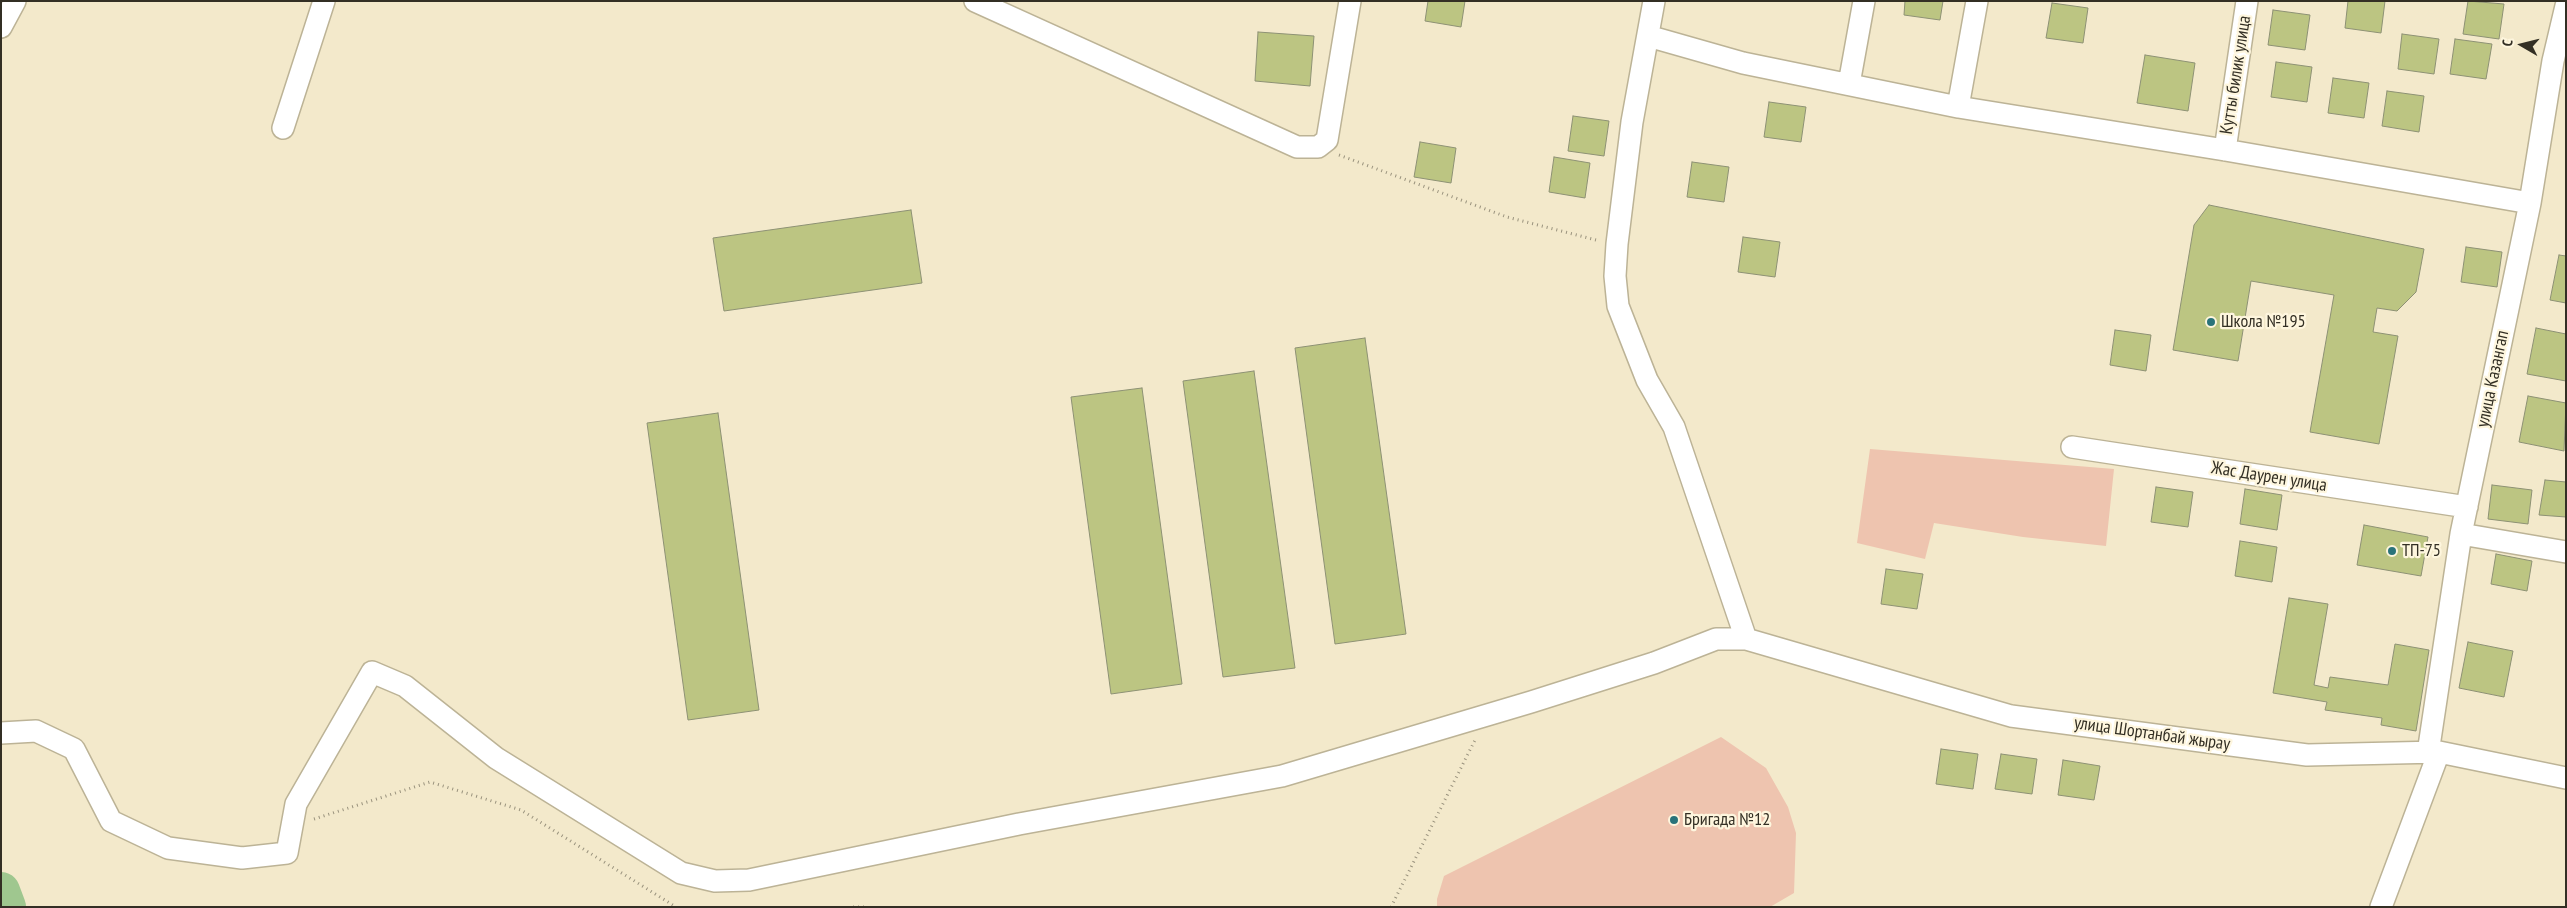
<!DOCTYPE html>
<html>
<head>
<meta charset="utf-8">
<style>
  body { margin:0 }
  #map { position:relative; width:2567px; height:908px; overflow:hidden; background:#f3e9cb; font-family:"PT Sans Narrow",sans-serif }
  canvas { display:block }
  .frame { position:absolute; inset:0; border:2px solid #332f24; pointer-events:none }
  .north { position:absolute; left:2497px; top:20px; width:50px; height:50px; -webkit-text-stroke:4px #fef6de; paint-order:stroke; rotate:278deg; font-size:14px; font-weight:700; line-height:20px; text-align:center; color:#332f24 }
  .north::after { content:''; display:block; margin:auto; width:18px; height:22px; background:#332f24; clip-path:polygon(50% 0,100% 100%,50% 72%,0 100%) }
</style>
</head>
<body>
<div id="map">
<canvas width="2567" height="908"></canvas>
<div class="frame"></div>
<div class="north">С</div>
</div>
<script>
const g = document.querySelector('canvas').getContext('2d');
g.lineJoin = 'round';
function fillPath(path, color) { g.fillStyle = color; g.fill(path, 'evenodd'); }
const poly = rows => new Path2D(rows.map(r => 'M' + r).join(''));
function strokePath(path, color, width, dash) { g.strokeStyle = color; g.lineWidth = width; g.lineCap = dash ? 'butt' : 'round'; g.setLineDash(dash || []); g.stroke(path); }
function label(font, color, halo, rows, align = 'center') {
  g.font = font + ' "PT Sans Narrow",sans-serif'; g.lineWidth = 4.5; g.setLineDash([]); g.textBaseline = 'middle'; g.strokeStyle = halo; g.fillStyle = color; for (const [text, x, y, turn = 0] of rows) {
    g.save(); g.translate(x, y); g.rotate((+turn || 0) * Math.PI / 180); g.textAlign = isNaN(turn) ? turn : align; if (halo) g.strokeText(text, 0, 0); g.fillText(text, 0, 0); g.restore();
  }
}
const green = poly([
  [1870,449,2114,469,2106,546,2023,537,1934,523,1925,559,1857,543],
  [1721,737,1766,768,1788,807,1796,833,1794,893,1770,907,1437,907,1437,899,1444,876]
]);
const river = poly([
  [1,891,7,907]
]);
const building = poly([
  [1428,1,1465,1,1461,27,1425,21,1428,1],
  [1905,1,1943,1,1940,20,1904,15,1905,1],
  [2348,1,2385,1,2381,33,2345,28,2348,1],
  [2468,1,2504,4,2499,39,2463,34,2468,1],
  [2052,3,2088,8,2083,43,2046,38,2052,3],
  [2273,10,2310,15,2305,50,2268,45,2273,10],
  [1258,32,1314,36,1310,86,1255,81,1258,32],
  [2402,34,2439,39,2434,74,2398,69,2402,34],
  [2455,39,2492,44,2486,79,2450,74,2455,39],
  [2145,55,2195,63,2188,111,2137,103,2145,55],
  [2276,62,2312,67,2307,102,2271,97,2276,62],
  [2333,78,2369,83,2364,118,2328,113,2333,78],
  [2387,91,2424,96,2419,132,2382,126,2387,91],
  [1769,102,1806,107,1801,142,1764,137,1769,102],
  [1573,116,1609,121,1604,156,1568,151,1573,116],
  [1420,142,1456,148,1451,183,1414,177,1420,142],
  [1554,157,1590,163,1585,198,1549,192,1554,157],
  [1692,162,1729,167,1724,202,1687,197,1692,162],
  [2209,205,2424,249,2416,292,2397,311,2377,308,2373,332,2398,336,2379,444,2310,432,2334,295,2251,281,2238,361,2173,350,2194,225,2209,205],
  [911,210,922,283,724,311,713,238,911,210],
  [1743,237,1780,242,1775,277,1738,272,1743,237],
  [2466,247,2502,252,2497,287,2461,282,2466,247],
  [2559,255,2566,256,2566,303,2550,300,2559,255],
  [2536,328,2566,334,2566,381,2527,374,2536,328],
  [2115,330,2151,335,2146,371,2110,365,2115,330],
  [1365,338,1406,634,1335,644,1295,348,1365,338],
  [1254,371,1295,668,1223,677,1183,381,1254,371],
  [1142,388,1182,684,1111,694,1071,397,1142,388],
  [2528,396,2566,403,2564,451,2519,442,2528,396],
  [718,413,759,710,688,720,647,423,718,413],
  [2545,480,2566,482,2566,517,2539,515,2545,480],
  [2492,485,2532,490,2528,524,2488,519,2492,485],
  [2156,487,2193,492,2188,527,2151,522,2156,487],
  [2245,489,2282,495,2277,530,2240,524,2245,489],
  [2364,525,2428,537,2421,576,2357,565,2364,525],
  [2240,541,2277,547,2272,582,2235,576,2240,541],
  [2496,554,2532,561,2527,591,2491,584,2496,554],
  [1886,569,1923,574,1917,609,1881,604,1886,569],
  [2289,598,2328,604,2314,685,2328,688,2330,677,2388,685,2395,644,2429,650,2416,731,2381,725,2382,718,2325,710,2327,702,2273,693,2289,598],
  [2468,642,2513,651,2504,697,2459,688,2468,642],
  [1941,749,1978,754,1973,789,1936,784,1941,749],
  [2001,754,2037,759,2032,794,1995,789,2001,754],
  [2063,760,2100,766,2094,800,2058,795,2063,760]
]);
const path = poly([
  [1339,155,1507,217,1596,240],
  [314,819,430,782,521,810,676,907],
  [853,907,866,907],
  [1391,907,1475,740]
]);
const minor = poly([
  [975,1,1297,147,1318,147,1327,140,1350,1],
  [1654,1,1632,122,1617,244,1615,276,1618,306,1647,380,1674,427,1746,639],
  [1977,1,1958,107,2225,150,2530,203],
  [1,27,15,1],
  [1648,36,1743,63,1958,107],
  [1849,84,1864,1],
  [283,128,324,1],
  [2225,150,2247,1],
  [2072,447,2467,507],
  [2461,534,2566,552],
  [1,733,36,731,74,749,111,821,168,848,242,858,287,853,296,804,372,672,405,686,496,758,681,873,715,881,749,880,1019,824,1282,776,1531,702,1654,663,1716,639,1746,639,2011,716,2307,755,2439,752,2566,778],
  [2428,753,2461,534,2530,203,2553,61,2566,6],
  [2381,907,2439,752]
]);
const markers = [
  [2211,322,5,"#2a737a"],
  [2392,551,5,"#2a737a"],
  [1674,820,5,"#2a737a"]
];
const streetNames = [
  ["Кутты билик улица",2236,75,-81],
  ["улица Казангап",2493,379,-78],
  ["Жас Даурен улица",2269,477,9],
  ["улица Шортанбай жырау",2152,734,8]
];
const poiNames = [
  ["Школа №195",2221,322],
  ["ТП-75",2402,551],
  ["Бригада №12",1684,820]
];
fillPath(green, '#eec4af');
strokePath(river, '#9fc78f', 38);
fillPath(building, '#bcc582');
strokePath(building, '#8d9174', 1);
strokePath(minor, '#bcb396', 24);
strokePath(path, '#99927d', 3, [1, 4]);
strokePath(minor, '#fff', 21);
for (const [x, y, r, color] of markers) { const dot = new Path2D(); dot.arc(x, y, r, 0, 2 * Math.PI); g.fillStyle = color; g.fill(dot); strokePath(dot, '#fef6de', 2); }
label('18px', '#332f24', '#fef6de', streetNames);
label('18px', '#332f24', '#fef6de', poiNames, 'left');
</script>
</body>
</html>
